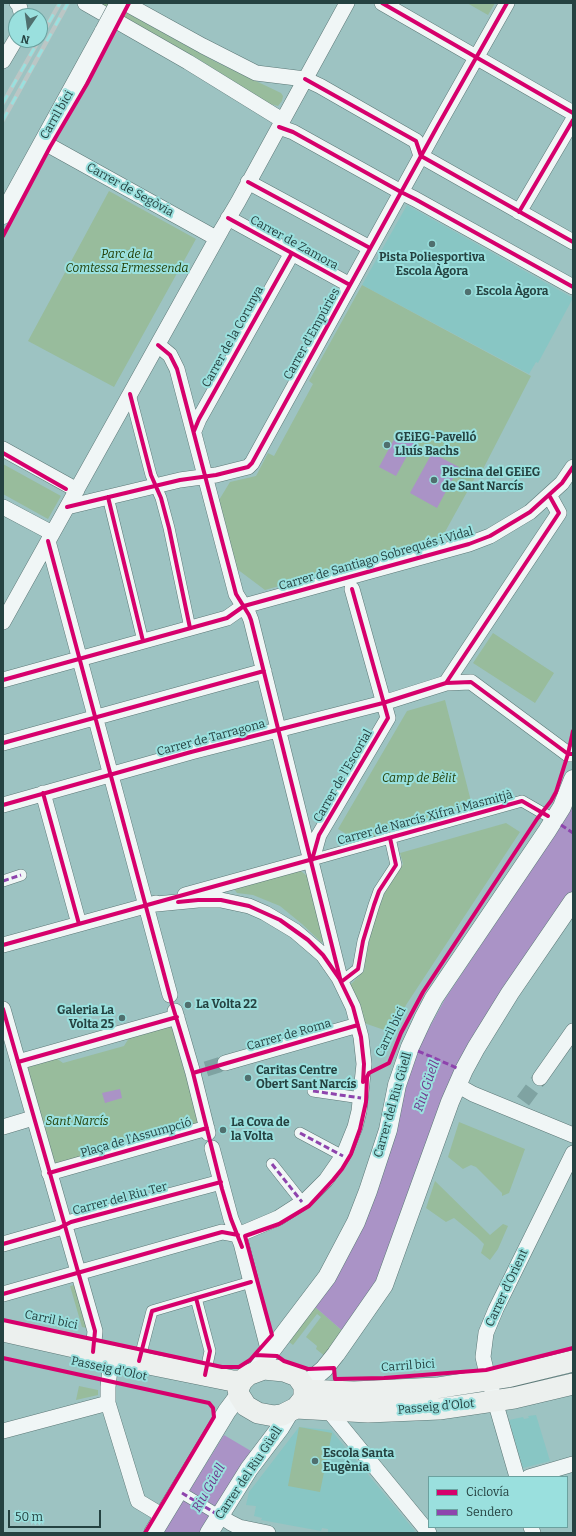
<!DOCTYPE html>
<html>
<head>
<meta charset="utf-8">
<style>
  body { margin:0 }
  #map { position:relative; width:576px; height:1536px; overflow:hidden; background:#9dc3c2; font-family:Bitter,serif }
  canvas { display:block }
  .frame { position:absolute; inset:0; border:4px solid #254241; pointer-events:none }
  .legend { position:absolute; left:428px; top:1476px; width:140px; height:52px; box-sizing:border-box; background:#9ae0de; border:1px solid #6ba19f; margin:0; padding:5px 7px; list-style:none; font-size:12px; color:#254241 }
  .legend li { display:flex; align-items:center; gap:8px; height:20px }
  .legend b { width:20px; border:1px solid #6ba19f }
  .north { position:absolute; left:8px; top:8px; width:40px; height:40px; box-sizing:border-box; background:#9ae0de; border:1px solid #6ba19f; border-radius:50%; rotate:193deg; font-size:11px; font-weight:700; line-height:16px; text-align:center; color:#254241 }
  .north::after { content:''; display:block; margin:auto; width:14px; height:18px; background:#4f6f6e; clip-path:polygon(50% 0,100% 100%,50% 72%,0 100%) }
  .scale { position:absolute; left:8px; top:1510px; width:93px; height:18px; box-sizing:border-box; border:2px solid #254241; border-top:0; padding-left:5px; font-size:12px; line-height:14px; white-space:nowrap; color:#254241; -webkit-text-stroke:3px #9ae0de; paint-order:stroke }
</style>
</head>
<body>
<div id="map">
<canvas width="576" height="1536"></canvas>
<div class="frame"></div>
<ul class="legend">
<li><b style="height:5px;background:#d6006c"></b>Ciclovía</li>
<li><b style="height:5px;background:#8e44ad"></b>Sendero</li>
</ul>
<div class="north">N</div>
<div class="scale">50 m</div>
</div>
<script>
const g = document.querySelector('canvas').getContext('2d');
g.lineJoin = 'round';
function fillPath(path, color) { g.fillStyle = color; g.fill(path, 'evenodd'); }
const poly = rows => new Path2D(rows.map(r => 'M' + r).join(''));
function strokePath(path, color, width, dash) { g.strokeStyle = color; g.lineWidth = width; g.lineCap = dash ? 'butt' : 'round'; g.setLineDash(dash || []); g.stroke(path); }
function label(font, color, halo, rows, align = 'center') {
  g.font = font + ' Bitter,serif'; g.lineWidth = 4; g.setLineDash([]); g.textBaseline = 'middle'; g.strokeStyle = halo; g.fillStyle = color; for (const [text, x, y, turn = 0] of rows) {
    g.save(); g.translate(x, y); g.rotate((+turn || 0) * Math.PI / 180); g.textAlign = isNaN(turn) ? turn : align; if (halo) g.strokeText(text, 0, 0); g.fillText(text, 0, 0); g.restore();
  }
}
const built = poly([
  [407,205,573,298,538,363,536,362,529,374,362,285],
  [536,1415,550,1461,523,1468,509,1420,523,1417,524,1419,529,1418,528,1416],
  [299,1427,331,1430,415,1531,413,1533,336,1533,328,1532,328,1529,322,1528,321,1531,261,1520,262,1518,254,1516,256,1506,246,1505,249,1492]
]);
const green = poly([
  [99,3,109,3,216,62,281,93,283,96,282,101,278,106,270,104,195,57],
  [467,3,495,3,488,15],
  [109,191,196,239,114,387,28,341],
  [362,285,531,376,481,473,477,474,440,541,265,590,237,569,219,500,230,482,256,476,268,453,274,456,313,384,309,381],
  [3,464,61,496,48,519,3,494],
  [493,633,554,673,535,703,473,663],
  [445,700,473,809,358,841,338,829,407,711],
  [506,823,520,832,406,1005,393,1033,364,1023,349,986,364,971,365,960,373,924,385,892,403,864,400,853],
  [298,869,310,878,324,933,322,943,302,924,280,906,253,895,237,893,232,886],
  [172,1026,199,1124,54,1164,27,1067,56,1058,63,1063,124,1046,129,1038],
  [459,1122,525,1149,509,1193,502,1196,502,1193,476,1167,471,1165,463,1169,448,1157],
  [435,1181,490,1235,503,1224,508,1226,498,1249,490,1260,481,1253,484,1244,477,1237,454,1218,446,1222,426,1208],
  [79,1284,92,1329,82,1327,70,1286],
  [314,1306,345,1333,326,1357,316,1349,317,1346,306,1337,321,1317,317,1314,293,1345,288,1341],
  [79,1386,98,1390,98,1395,76,1400],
  [299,1427,332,1433,320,1492,288,1486]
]);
const water = poly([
  [398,432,415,441,396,476,379,467],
  [432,453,459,467,437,508,410,493],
  [573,804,573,890,484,1022,386,1265,345,1333,314,1306,421,1043,445,999,561,825],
  [120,1089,122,1098,105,1103,102,1093],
  [224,1435,251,1451,201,1533,163,1533]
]);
const minorTunnel = poly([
  [206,1069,225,1063],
  [523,1101,540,1078]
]);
const pedestrian = poly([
  [130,394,151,475,161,498,169,528,190,628],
  [108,497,143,641],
  [312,860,522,801,548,816],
  [3,881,21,875],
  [341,982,358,969,363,941,374,905,379,891,396,865,390,838],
  [313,1091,361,1098],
  [300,1133,343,1156],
  [272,1164,302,1202],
  [196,1298,210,1351,205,1375],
  [139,1361,152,1311,251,1282],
  [182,1493,220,1516]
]);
const minor = poly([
  [17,3,19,5,22,16],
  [85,3,188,62,282,120],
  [125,3,203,46,256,73,305,79,320,86,416,141,421,156],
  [382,3,573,113],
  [3,61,16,39],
  [279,127,293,132,401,192,415,199,573,287],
  [43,142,216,238],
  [421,156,573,242],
  [248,182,370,248],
  [519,212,573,120],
  [228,218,350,285],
  [158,345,170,355,177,369,236,594,249,615,251,620,341,982],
  [194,431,199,419,292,253],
  [3,449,77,490],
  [3,507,52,533],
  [67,507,180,480,216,475,248,467,252,463,437,127,507,3],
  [48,541,170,995],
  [3,622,222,229,238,202,347,3],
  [3,680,227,618,244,606,469,544,490,536,530,512,562,483,573,467],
  [446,683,559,513,549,495],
  [3,743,264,671],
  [43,793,79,924],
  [3,805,191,752,383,703,446,683,471,682,568,754,573,754],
  [312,860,319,835,388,718,352,589],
  [185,895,312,860],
  [146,905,198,900,221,900,249,906,265,913,295,931,323,955,339,978,353,1007,361,1037,364,1064,359,1111,355,1127,344,1154,326,1180,306,1200,278,1218,238,1235],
  [3,945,156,903],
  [3,1009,95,1331,93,1352],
  [175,1011,193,1073,208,1133],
  [18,1062,177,1017],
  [225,1063,358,1025],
  [540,1078,573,1031],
  [457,1085,473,1094,573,1135],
  [3,1127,33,1118],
  [212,1148,231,1219,241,1243,269,1353],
  [49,1173,207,1128],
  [3,1244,59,1228,71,1222,221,1182],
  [3,1294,222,1232,238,1235],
  [110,1369,108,1387,108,1403,138,1501,163,1516],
  [328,1410,429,1533],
  [3,1431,108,1403],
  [517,1477,486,1370,483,1357,486,1333,496,1309,573,1153],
  [529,1477,573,1464],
  [220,1516,231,1523,239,1527,268,1533],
  [531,1527,533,1533]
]);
const tertiary = poly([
  [3,215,104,31],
  [255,1372,327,1277,356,1222,368,1191,388,1130,397,1085,410,1047,423,1019,434,998,547,831,562,807,573,779],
  [304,1386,324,1369,336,1354,384,1285,450,1102,464,1070,476,1048,510,993,573,901],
  [153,1533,227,1411,239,1395],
  [209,1533,249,1469,280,1428,289,1413]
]);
const secondary = poly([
  [3,1331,154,1365,233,1381,242,1381],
  [264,1369,284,1371,297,1376,304,1386,304,1398,296,1408,282,1415,274,1416,258,1413,246,1406,239,1395,238,1389,242,1381,248,1375,264,1369],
  [304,1390,354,1392,437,1388,507,1377,573,1361],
  [296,1408,368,1412,439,1409,514,1398,573,1384]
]);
const rail = poly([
  [40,38,60,3],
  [3,103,39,40],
  [3,120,68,3]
]);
const tertiaryBridge = poly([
  [104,31,119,3]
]);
const quiet = poly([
  [561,825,573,833],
  [3,881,21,875],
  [418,1051,457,1068],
  [313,1091,361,1098],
  [300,1133,343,1156],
  [272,1164,302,1202],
  [182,1493,220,1516]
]);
const cycleway = poly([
  [382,3,573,113],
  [305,79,416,141,421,156],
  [279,127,293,132,401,192,415,199,573,287],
  [421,156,573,242],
  [248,182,370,248],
  [519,212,573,120],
  [228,218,350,285],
  [3,236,50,147,87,84,129,3],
  [158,345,170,355,177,369,236,594,249,615,251,620,341,982],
  [130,394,151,475,161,498,169,528,190,628],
  [194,431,199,419,292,253],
  [3,453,66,489],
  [108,497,143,641],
  [67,507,180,480,216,475,248,467,252,463,437,127,507,3],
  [48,541,172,1004,193,1073,222,1189,231,1219,242,1247],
  [3,680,227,618,244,606,469,544,490,536,530,512,562,483,573,467],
  [446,683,559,513,549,495],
  [3,743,264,671],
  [43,793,79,924],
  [3,805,191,752,383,703,446,683,471,682,568,754,573,754],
  [312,860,319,835,388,718,352,589],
  [178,902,198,900,221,900,249,906,280,920,308,940,323,955,339,978,353,1007,361,1037,364,1064,363,1082],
  [3,945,522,801,548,816],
  [341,982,358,969,363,941,374,905,379,891,396,865,390,838],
  [3,1009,95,1331,93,1352],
  [18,1062,177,1017],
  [193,1073,358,1025],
  [49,1173,207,1128],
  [3,1244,59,1228,71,1222,221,1182],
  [3,1294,222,1232,238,1235],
  [196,1298,210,1351,205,1375],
  [3,1320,222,1367,239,1367,250,1360,272,1335,245,1236,279,1224,309,1206,333,1180,342,1169,351,1154,360,1129,366,1102,367,1077,369,1073,389,1063,401,1033,423,992,537,819,551,801,556,792,568,754,573,731],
  [255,1355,277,1356,284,1361,308,1369,334,1368,335,1379,384,1378,486,1370,573,1348],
  [3,1358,209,1403,213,1408,214,1417,145,1533],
  [139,1361,152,1311,251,1282]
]);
const markers = [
  [432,244,4,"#4f6f6e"],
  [468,292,4,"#4f6f6e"],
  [387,445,4,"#4f6f6e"],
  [434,480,4,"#4f6f6e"],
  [188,1005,4,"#4f6f6e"],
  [122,1018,4,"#4f6f6e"],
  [248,1078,4,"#4f6f6e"],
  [223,1130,4,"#4f6f6e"],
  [315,1461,4,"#4f6f6e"]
];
const streetNames = [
  ["Carril bici",57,115,-60],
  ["Carrer de Segòvia",130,190,29],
  ["Carrer de Zamora",294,243,29],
  ["Carrer d'Empúries",312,334,-61],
  ["Carrer de la Corunya",233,337,-61],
  ["Carrer de Santiago Sobrequés i Vidal",376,559,-16],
  ["Carrer de Tarragona",211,738,-15],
  ["Carrer de l'Escorial",343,776,-60],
  ["Carrer de Narcís Xifra i Masmitjà",425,818,-15],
  ["Carril bici",391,1032,-64],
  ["Carrer de Roma",289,1035,-16],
  ["Carrer del Riu Güell",393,1105,-74],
  ["Plaça de l'Assumpció",136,1138,-16],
  ["Carrer del Riu Ter",120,1199,-15],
  ["Carrer d'Orient",507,1288,-65],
  ["Carril bici",51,1320,12],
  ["Carril bici",408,1366,-4],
  ["Passeig d'Olot",109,1369,12],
  ["Passeig d'Olot",436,1407,-5],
  ["Carrer del Riu Güell",249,1473,-56]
];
const parkNames = [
  ["Parc de la",127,255],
  ["Comtessa Ermessenda",127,269],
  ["Camp de Bèlit",419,779],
  ["Sant Narcís",77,1122]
];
const poiNames = [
  ["Pista Poliesportiva",432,258,"center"],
  ["Escola Àgora",432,272,"center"],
  ["Escola Àgora",476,292],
  ["GEiEG-Pavelló",395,438],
  ["Lluís Bachs",395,452],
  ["Piscina del GEiEG",442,473],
  ["de Sant Narcís",442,487],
  ["La Volta 22",196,1005],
  ["Galeria La",114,1011,"right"],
  ["Volta 25",114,1025,"right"],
  ["Caritas Centre",256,1071],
  ["Obert Sant Narcís",256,1085],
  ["La Cova de",231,1123],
  ["la Volta",231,1137],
  ["Escola Santa",323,1454],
  ["Eugènia",323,1468]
];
const waterNames = [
  ["Riu Güell",427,1086,-71],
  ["Riu Güell",209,1488,-60]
];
fillPath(built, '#88c6c4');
fillPath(green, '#98bc9c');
fillPath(water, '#aa93c6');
strokePath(minorTunnel, '#7fa3a2', 15, [15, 8]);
strokePath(pedestrian, '#5b7776', 12);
strokePath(minor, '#5b7776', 16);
strokePath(tertiary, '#5b7776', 19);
strokePath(secondary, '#5b7776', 22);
strokePath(pedestrian, '#f0f6f6', 11);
strokePath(minor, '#f0f6f6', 15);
strokePath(tertiary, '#f0f6f6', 18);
strokePath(secondary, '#ecf0ee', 21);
strokePath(rail, '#bbc6c5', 4.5);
strokePath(rail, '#9ae0de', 3, [9]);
strokePath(tertiaryBridge, '#5b7776', 19, []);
strokePath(tertiaryBridge, '#f0f6f6', 18);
strokePath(quiet, '#8e44ad', 3, [6, 3]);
strokePath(cycleway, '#d6006c', 4);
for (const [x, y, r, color] of markers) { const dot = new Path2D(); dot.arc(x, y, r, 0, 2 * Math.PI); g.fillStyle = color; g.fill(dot); strokePath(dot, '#9ae0de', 1.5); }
label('12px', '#254241', '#9ae0de', streetNames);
label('italic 12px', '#213e05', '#9ae0de', parkNames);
label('bold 12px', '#254241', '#9ae0de', poiNames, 'left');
label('italic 13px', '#6f338b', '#9ae0de', waterNames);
</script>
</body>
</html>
